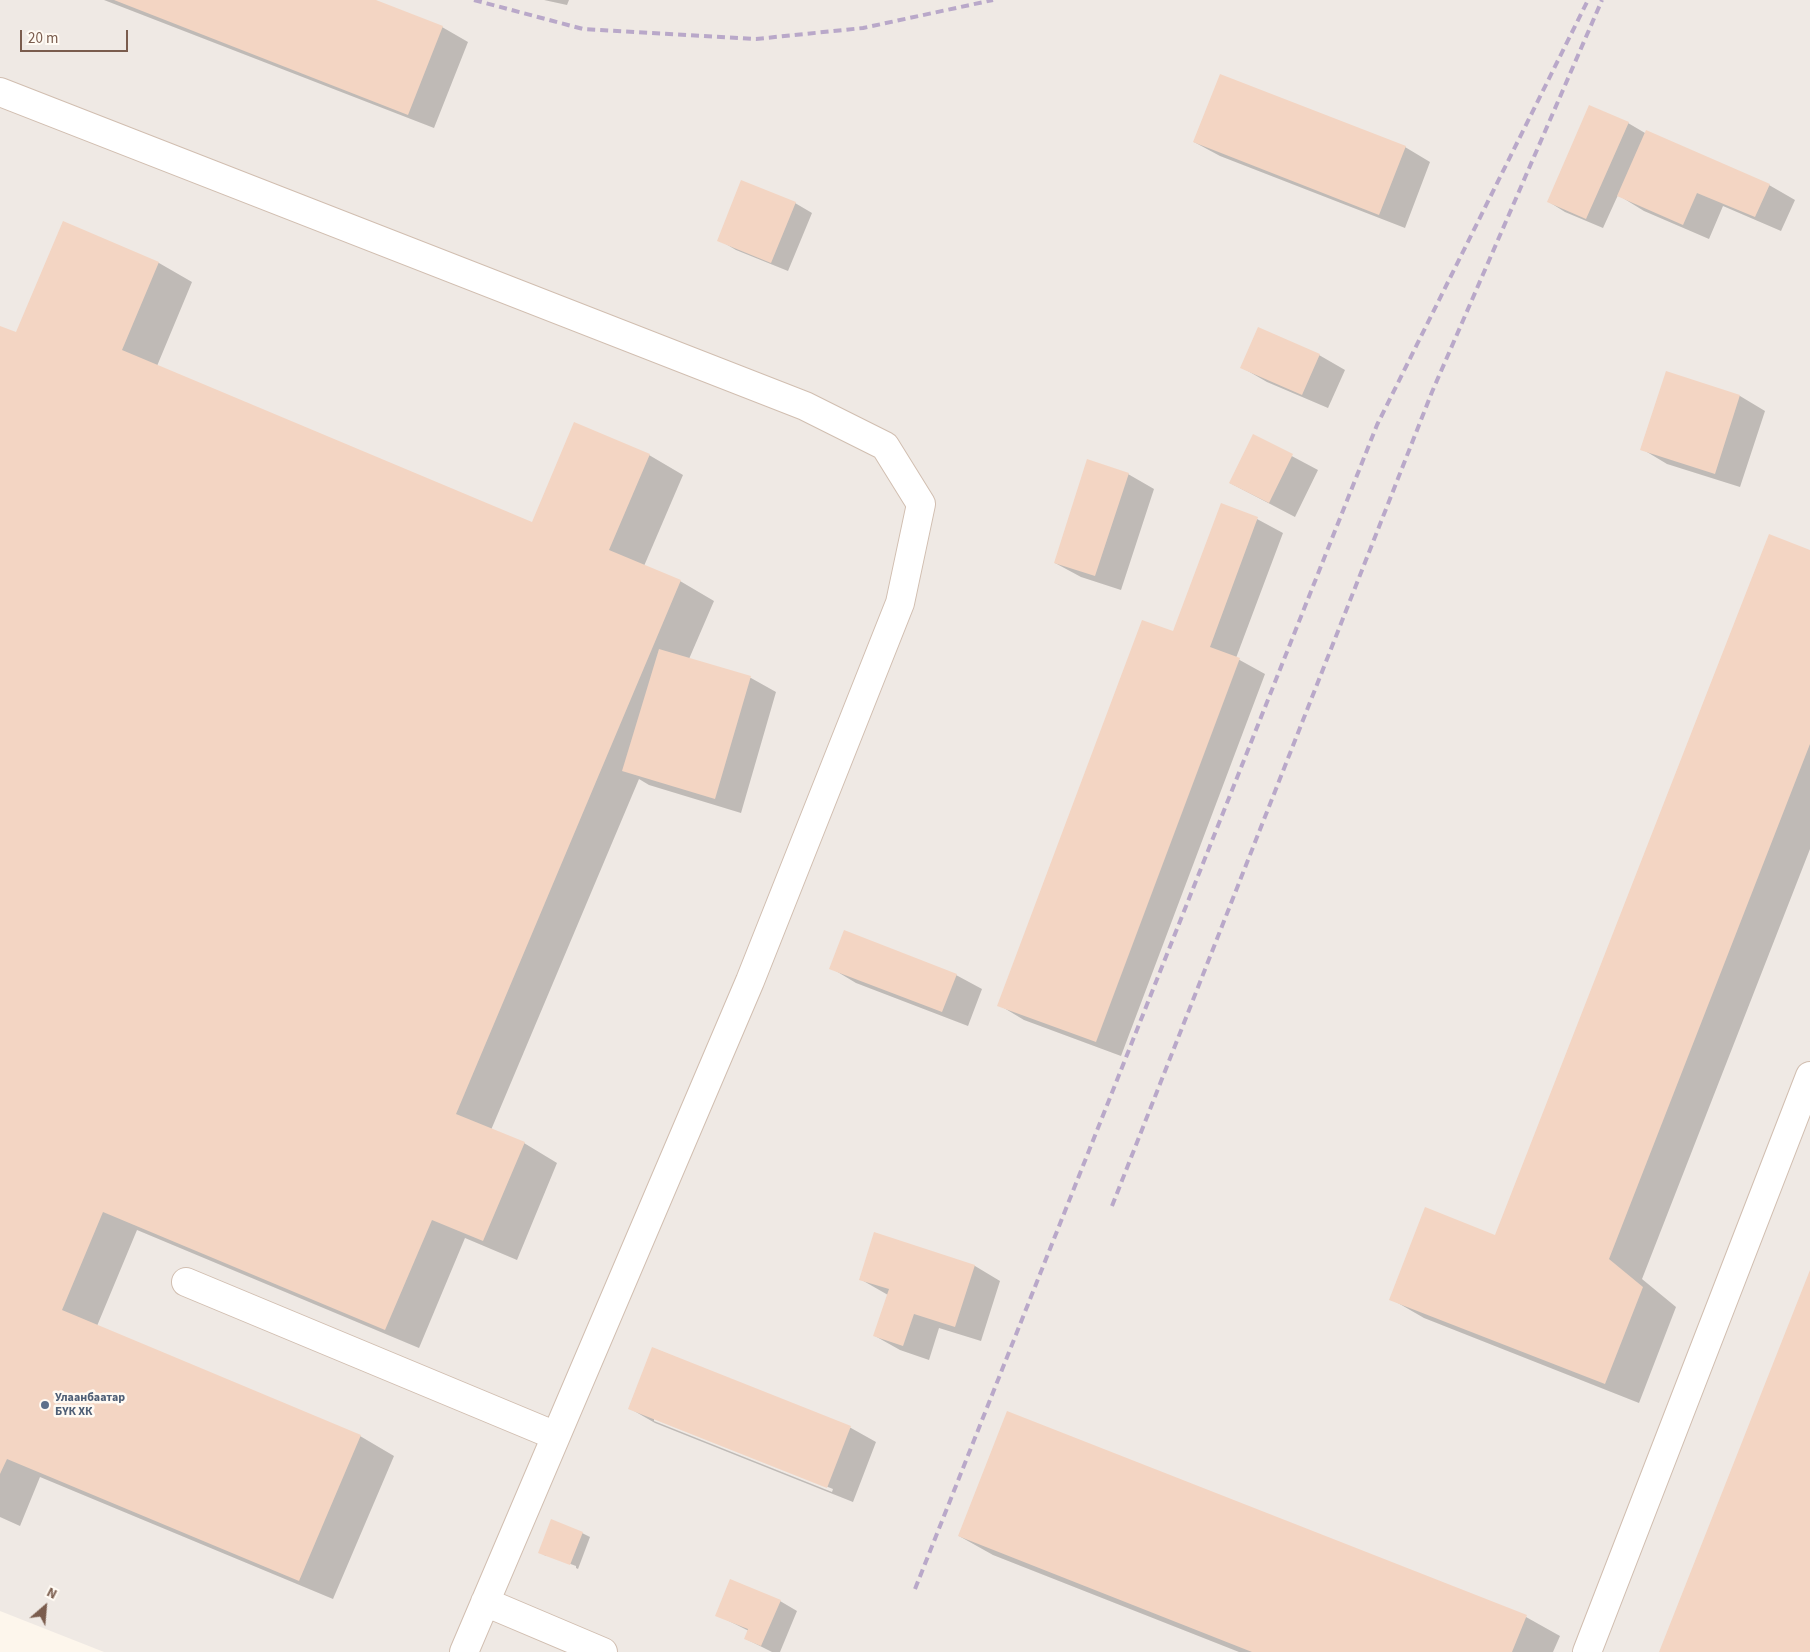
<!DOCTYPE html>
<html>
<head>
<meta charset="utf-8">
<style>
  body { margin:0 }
  #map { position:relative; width:1810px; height:1652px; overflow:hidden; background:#fdf6ec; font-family:"Source Sans 3",sans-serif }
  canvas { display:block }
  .north { position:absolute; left:20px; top:1582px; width:50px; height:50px; -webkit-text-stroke:4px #fffaf3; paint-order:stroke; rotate:27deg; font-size:14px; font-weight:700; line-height:20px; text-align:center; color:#7a5c4d }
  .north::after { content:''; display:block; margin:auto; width:18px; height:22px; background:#7a5c4d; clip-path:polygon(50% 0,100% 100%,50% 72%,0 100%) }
  .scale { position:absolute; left:20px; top:30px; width:108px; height:22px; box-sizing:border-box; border:2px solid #7a5c4d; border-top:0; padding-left:6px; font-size:15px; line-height:18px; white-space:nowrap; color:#7a5c4d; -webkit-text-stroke:4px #fffaf3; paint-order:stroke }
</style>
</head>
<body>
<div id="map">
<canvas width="1810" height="1652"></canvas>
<div class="north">N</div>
<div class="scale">20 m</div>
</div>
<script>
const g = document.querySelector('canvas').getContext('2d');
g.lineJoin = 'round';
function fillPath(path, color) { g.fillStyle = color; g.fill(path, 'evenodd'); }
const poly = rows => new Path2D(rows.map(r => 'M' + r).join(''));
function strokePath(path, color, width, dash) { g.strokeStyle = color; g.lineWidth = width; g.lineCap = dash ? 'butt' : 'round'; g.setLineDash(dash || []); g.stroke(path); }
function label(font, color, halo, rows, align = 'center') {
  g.font = font + ' "Source Sans 3",sans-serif'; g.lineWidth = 5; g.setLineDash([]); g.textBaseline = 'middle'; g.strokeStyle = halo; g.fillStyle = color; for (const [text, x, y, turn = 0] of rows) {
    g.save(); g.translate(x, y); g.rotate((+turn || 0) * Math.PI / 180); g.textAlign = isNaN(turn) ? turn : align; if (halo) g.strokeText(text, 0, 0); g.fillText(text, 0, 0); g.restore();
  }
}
const industrial = poly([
  [0,0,1810,0,1810,1652,104,1652,0,1611]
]);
const shadow = poly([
  [104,0,373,0,442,27,468,42,434,128],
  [544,0,569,0,567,5],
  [1628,123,1645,133,1769,185,1795,200,1781,231,1723,206,1709,239,1644,211,1618,195,1603,228,1565,212,1549,202],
  [1194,142,1405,147,1430,162,1405,228,1220,156],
  [795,203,812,213,788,271,736,250,719,240],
  [63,223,159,263,192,282,157,366,532,524,649,455,683,475,644,566,680,581,714,601,689,659,751,678,776,692,741,813,649,785,639,779,491,1130,524,1143,557,1163,517,1260,465,1238,419,1348,137,1230,97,1326,360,1436,394,1456,333,1599,40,1477,20,1526,0,1517,0,327,17,334],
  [1319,355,1345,370,1328,408,1267,382,1241,367],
  [1667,373,1740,396,1765,411,1740,487,1667,464,1642,449],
  [1254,436,1318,470,1295,517,1230,483],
  [1128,474,1154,489,1121,590,1081,577,1055,563],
  [1257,519,1283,533,1236,658,1265,674,1121,1056,1024,1020,999,1005],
  [1810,551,1810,849,1642,1279,1676,1307,1639,1403,1424,1318,1391,1299,1496,1236],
  [831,968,956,975,982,989,968,1026,856,983],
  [875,1234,975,1266,1000,1281,981,1341,939,1328,929,1360,900,1350,875,1336,888,1295,860,1279],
  [653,1348,851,1428,876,1442,853,1502,655,1423,629,1408],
  [654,1418,833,1489,832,1492,654,1421],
  [582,1533,590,1537,578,1569,576,1568,576,1566,546,1555,546,1556,539,1552],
  [959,1536,1526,1617,1560,1636,1553,1652,1239,1652,993,1555],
  [780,1601,797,1611,780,1652,772,1652,746,1639,749,1631,717,1615]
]);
const building = poly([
  [114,0,376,0,443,26,408,115],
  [1220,74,1406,146,1379,215,1193,142],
  [1589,105,1629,122,1586,219,1547,202],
  [1646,130,1770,184,1755,217,1697,193,1683,225,1617,196],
  [741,180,796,202,771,263,717,241],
  [63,221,159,262,122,350,532,522,574,422,650,454,609,550,681,580,456,1114,525,1142,483,1241,432,1220,385,1330,103,1212,62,1310,361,1435,299,1581,7,1459,0,1474,0,326,16,332],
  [1258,327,1320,354,1302,395,1240,368],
  [1666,371,1740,395,1715,474,1640,450],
  [1253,434,1293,454,1269,503,1229,483],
  [1087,459,1129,473,1095,576,1054,563],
  [1221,503,1258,517,1210,647,1240,658,1096,1042,997,1006,1142,620,1173,631],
  [1769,534,1810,550,1810,744,1609,1259,1643,1287,1605,1384,1389,1300,1425,1207,1495,1235],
  [659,649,751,676,715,799,622,771],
  [844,930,957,974,942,1012,829,969],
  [874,1232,975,1265,955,1327,914,1314,903,1346,873,1336,889,1289,859,1280],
  [1810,1270,1810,1652,1659,1652],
  [652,1347,851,1426,827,1488,628,1409],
  [1007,1411,1527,1615,1512,1652,1252,1652,958,1536],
  [551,1519,583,1532,570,1565,538,1553],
  [730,1579,781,1600,761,1646,744,1639,748,1629,715,1616]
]);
const minor = poly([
  [0,92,805,406,885,446,921,504,900,603,750,981,464,1652],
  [186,1282,556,1436],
  [485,1602,603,1652],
  [1587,1652,1810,1076]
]);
const rail = poly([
  [474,0,583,29,756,39,863,28,993,0],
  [1112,1206,1432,392,1602,0],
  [915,1589,1377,425,1588,0]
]);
const markers = [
  [45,1405,5,"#5c6f8a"]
];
const serviceNames = [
  ["Улаанбаатар",55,1398],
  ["БҮК ХК",55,1412]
];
fillPath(industrial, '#efe9e4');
fillPath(shadow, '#0003');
fillPath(building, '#f3d5c3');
strokePath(minor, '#d1beb0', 30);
strokePath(minor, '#fff', 28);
strokePath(rail, '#b9a8c9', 4, [8, 5]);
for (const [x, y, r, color] of markers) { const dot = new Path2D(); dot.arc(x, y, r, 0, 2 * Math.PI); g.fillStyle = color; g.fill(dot); strokePath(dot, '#fffaf3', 2); }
label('bold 12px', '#4e5e75', '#fffaf3', serviceNames, 'left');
</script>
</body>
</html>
